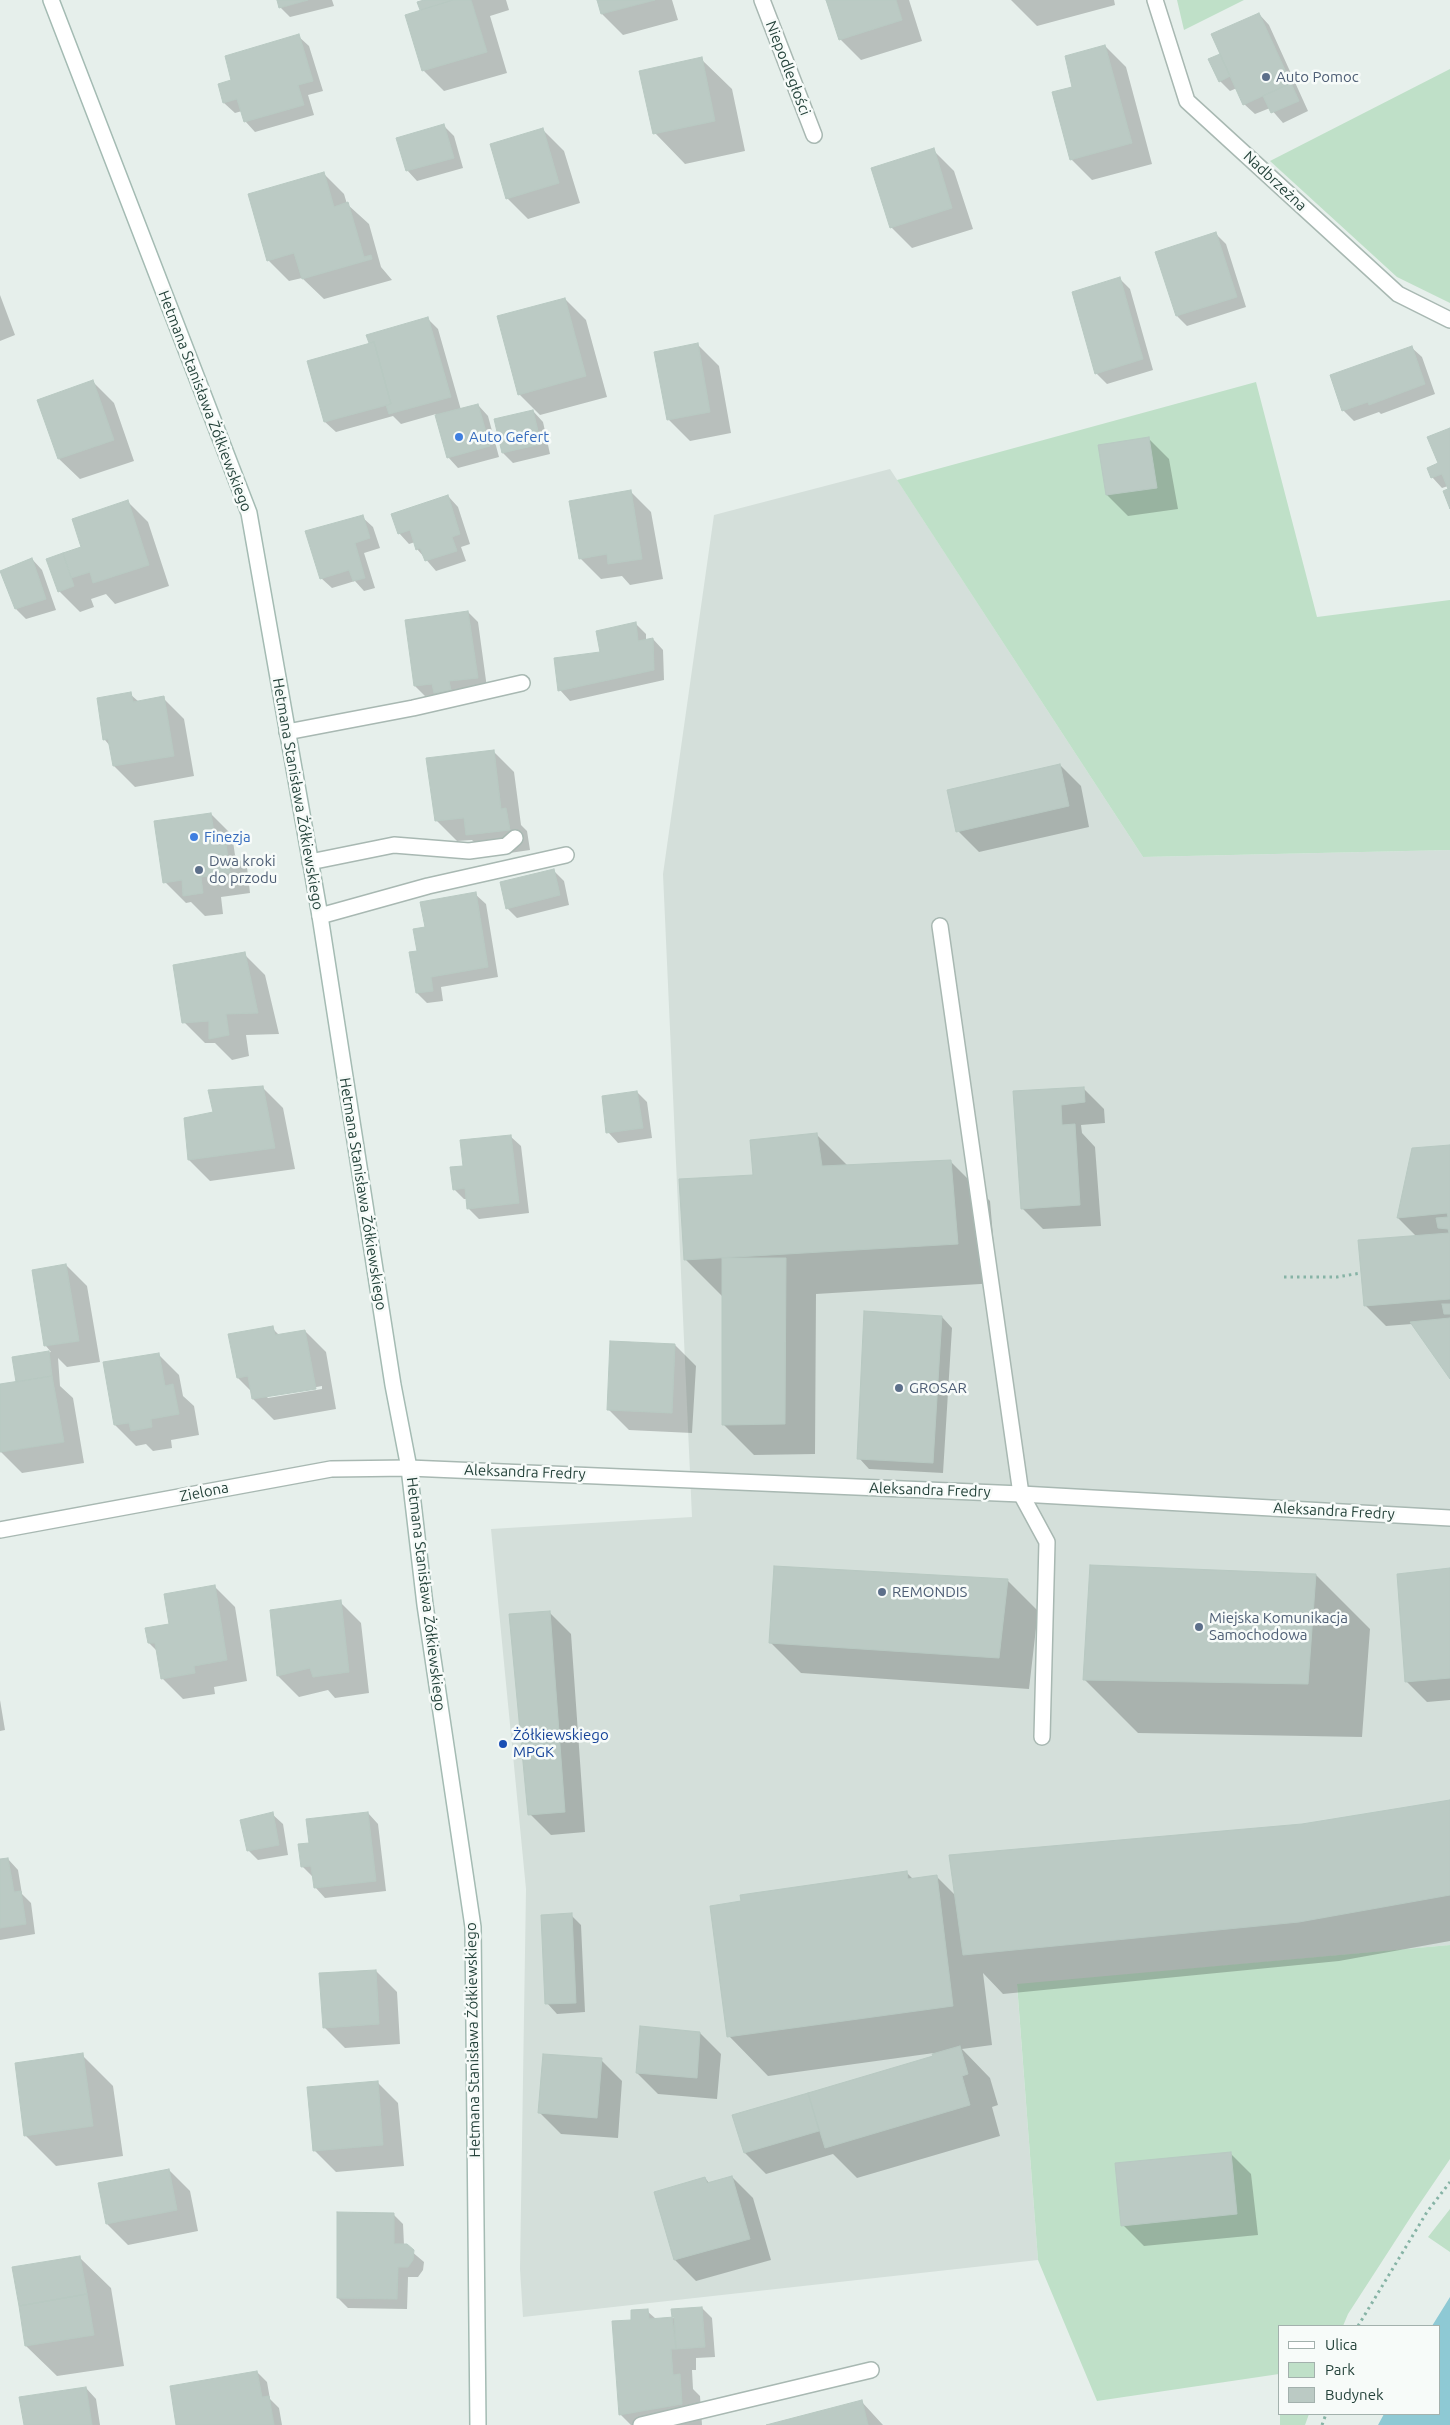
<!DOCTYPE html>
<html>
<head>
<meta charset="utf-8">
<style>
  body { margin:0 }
  #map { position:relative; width:1450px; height:2425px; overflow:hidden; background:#e6efeb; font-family:Ubuntu,sans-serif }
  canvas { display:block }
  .legend { position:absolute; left:1278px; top:2325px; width:162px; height:90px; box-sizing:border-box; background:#f7fbf9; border:1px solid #a3b1ad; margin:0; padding:6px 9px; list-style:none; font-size:15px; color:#24423a }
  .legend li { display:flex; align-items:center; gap:10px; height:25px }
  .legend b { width:25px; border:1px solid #a3b1ad }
</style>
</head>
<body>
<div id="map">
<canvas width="1450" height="2425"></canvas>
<ul class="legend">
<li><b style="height:6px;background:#fff"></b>Ulica</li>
<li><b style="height:14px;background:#bfe0c8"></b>Park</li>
<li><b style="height:14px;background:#bbcac4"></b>Budynek</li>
</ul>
</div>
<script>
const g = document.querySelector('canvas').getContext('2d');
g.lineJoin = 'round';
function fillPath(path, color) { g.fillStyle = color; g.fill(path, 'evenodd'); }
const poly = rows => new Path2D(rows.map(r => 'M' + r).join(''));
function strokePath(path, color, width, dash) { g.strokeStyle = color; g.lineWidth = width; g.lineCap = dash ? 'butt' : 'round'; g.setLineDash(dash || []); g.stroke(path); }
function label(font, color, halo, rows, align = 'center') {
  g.font = font + ' Ubuntu,sans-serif'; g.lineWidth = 5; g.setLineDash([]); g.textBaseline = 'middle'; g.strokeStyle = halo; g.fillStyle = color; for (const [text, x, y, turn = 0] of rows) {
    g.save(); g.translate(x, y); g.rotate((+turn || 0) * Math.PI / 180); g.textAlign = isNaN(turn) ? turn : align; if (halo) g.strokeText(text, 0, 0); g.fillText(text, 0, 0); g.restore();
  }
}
const built = poly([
  [890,469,1143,857,1450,850,1450,1945,1017,1985,1038,2260,523,2317,520,2269,526,1889,491,1529,692,1517,663,874,714,515]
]);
const green = poly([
  [1177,0,1244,0,1184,30],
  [1450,69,1450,303,1397,277,1270,161],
  [1256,382,1317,617,1450,600,1450,850,1143,857,897,480],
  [1450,1945,1450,2159,1414,2212,1348,2314,1343,2326,1279,2326,1279,2374,1097,2401,1038,2260,1017,1984],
  [1450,2209,1450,2252,1428,2237],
  [1280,2414,1309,2414,1305,2425,1280,2425]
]);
const water = poly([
  [1450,2297,1450,2425,1378,2425,1384,2414,1439,2414,1439,2326,1432,2326]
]);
const shadow = poly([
  [278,0,332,0,334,6,290,17,280,7],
  [428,0,506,0,509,10,490,16,507,73,444,91,423,70,421,11,419,3],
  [598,0,672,0,678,20,623,35,602,14],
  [827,0,909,0,922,41,861,60,840,39],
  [1011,0,1114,0,1115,5,1037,26],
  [1259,14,1269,25,1308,111,1283,123,1270,108,1255,114,1244,104,1237,88,1230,91,1220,81,1210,60,1222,54],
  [298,36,309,46,323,91,308,95,314,115,255,132,245,121,242,111,235,113,224,103,219,85,233,81],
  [1105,46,1126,67,1152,164,1092,180,1071,159,1074,88],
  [701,59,732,89,745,151,685,164,655,133],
  [444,126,454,136,463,168,417,181,407,170],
  [543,130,564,151,580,203,528,219,507,198],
  [933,150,954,171,973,229,912,248,891,227],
  [323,173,344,194,347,204,369,224,381,267,392,280,324,299,302,278,289,281,268,260],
  [1216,234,1226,244,1246,307,1187,326,1177,316,1157,253],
  [1119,278,1130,289,1153,370,1107,384,1096,373],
  [0,295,15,335,0,341],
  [565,299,586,320,607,397,540,415,519,394],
  [428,319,438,329,461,410,478,405,488,416,499,457,458,468,448,457,436,414,401,424,393,416,336,432,325,422,309,361,370,344,368,336],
  [698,345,719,366,731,433,690,441,669,420],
  [1411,347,1422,357,1435,394,1381,414,1379,412,1354,421,1343,410],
  [93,382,114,403,134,461,80,479,59,459],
  [533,411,543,422,550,454,513,463,503,453],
  [1450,430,1450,505,1448,486,1442,488,1432,477,1439,464],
  [1148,438,1169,459,1178,509,1128,516,1107,495],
  [630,491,651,512,663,579,630,585,622,576,601,579,580,558],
  [448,496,458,507,470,544,461,547,466,561,436,571,417,549,415,542,409,544,399,533],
  [127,501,148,522,169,586,115,604,106,594,91,599,94,607,80,612,59,591,83,548],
  [362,517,373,527,380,548,364,553,375,588,364,591,355,581,332,588,321,578],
  [32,559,42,570,56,610,26,619,16,609],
  [468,612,478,622,487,688,445,702,437,695,425,696,415,686],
  [636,624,646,634,646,641,653,639,663,650,664,680,570,701,560,690],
  [130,694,139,702,163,698,184,719,194,776,135,787,114,766,110,746,105,740,98,699],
  [493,751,514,772,521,825,527,831,530,850,489,856,472,840,457,841,436,820],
  [1060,765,1081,786,1089,827,979,852,958,831],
  [211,814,232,835,235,855,247,867,250,893,221,897,223,914,205,916,191,902,186,903,165,882],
  [553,870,564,881,569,905,517,918,507,908],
  [475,894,486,904,498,977,441,987,443,1001,427,1003,417,993,418,952,426,928],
  [244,954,265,975,279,1034,246,1035,249,1056,232,1060,215,1043,205,1043,184,1022],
  [262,1087,283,1108,295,1169,210,1181,189,1160,185,1119,215,1113],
  [1083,1088,1104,1109,1105,1123,1081,1125,1082,1133,1095,1147,1101,1226,1043,1229,1022,1208,1014,1092],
  [637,1092,647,1102,652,1138,618,1143,608,1132],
  [816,1134,848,1166,950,1161,990,1201,997,1283,816,1294,815,1454,754,1455,723,1424,723,1297,686,1260,754,1177],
  [510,1136,521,1146,529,1213,479,1219,469,1209,468,1199,464,1199,454,1189,464,1167],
  [1450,1146,1450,1377,1412,1324,1386,1326,1365,1305,1417,1237,1398,1218],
  [66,1265,87,1286,100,1362,67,1367,58,1358,60,1386,73,1398,84,1463,22,1473,1,1452,0,1385,17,1383,13,1358,51,1352,46,1346,33,1271],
  [942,1317,952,1328,943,1473,869,1469,859,1458],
  [272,1328,280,1336,305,1331,326,1352,336,1409,274,1420,253,1399,252,1392,238,1378],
  [322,1386,322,1389,268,1398,266,1396],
  [675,1345,696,1366,692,1433,629,1430,608,1409],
  [158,1354,179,1375,183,1396,194,1406,199,1435,171,1440,172,1448,153,1451,146,1444,136,1446,115,1425],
  [1092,1566,1316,1575,1370,1629,1362,1737,1138,1733,1084,1679],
  [1450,1570,1450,1700,1427,1702,1406,1681],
  [1007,1580,1038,1611,1029,1689,801,1673,770,1642],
  [214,1586,235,1607,247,1681,214,1687,215,1694,183,1699,162,1678,157,1651,149,1643],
  [340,1602,361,1623,369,1693,335,1698,328,1690,299,1697,278,1676],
  [550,1613,571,1634,585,1832,551,1835,530,1814],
  [0,1700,5,1730,0,1731],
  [1450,1801,1450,1941,1339,1961,1003,1994,983,1973,992,2045,962,2049,990,2078,998,2105,992,2107,1000,2136,857,2178,833,2154,766,2174,745,2153,734,2116,935,2057,934,2053,768,2076,729,2036,906,1872,913,1879,936,1876,956,1896,1302,1825],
  [368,1813,378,1824,386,1891,325,1898,315,1887,313,1877,302,1866,310,1844],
  [272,1814,283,1824,288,1855,258,1860,248,1850],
  [8,1859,18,1870,22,1894,31,1903,35,1934,0,1940,0,1860],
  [571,1915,581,1925,585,2012,557,2014,547,2003],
  [376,1971,397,1992,400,2044,345,2048,324,2027],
  [700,2033,721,2054,717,2099,658,2094,637,2073],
  [82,2055,113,2086,123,2156,56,2166,25,2135],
  [601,2060,622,2081,618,2138,561,2134,540,2113],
  [377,2082,398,2103,404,2166,336,2172,315,2151],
  [1230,2153,1251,2174,1258,2235,1144,2246,1123,2225],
  [169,2170,190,2191,198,2231,128,2245,107,2224],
  [732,2177,753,2198,771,2260,696,2281,675,2260,656,2193,705,2178,709,2183],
  [393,2214,403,2224,404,2245,424,2262,423,2270,418,2277,408,2277,407,2309,348,2308,338,2298],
  [80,2258,111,2288,124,2366,57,2376,26,2346],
  [702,2308,712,2318,715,2357,696,2358,696,2370,692,2370,693,2389,700,2396,702,2425,631,2425,620,2414,632,2321,647,2311,656,2319,674,2318],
  [257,2372,267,2382,270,2399,279,2408,282,2425,178,2425],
  [86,2388,96,2399,100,2425,25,2425],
  [861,2401,883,2425,771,2425]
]);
const building = poly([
  [277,0,308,0,279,8,277,0],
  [424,0,453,0,420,10,417,2,424,0],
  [453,0,471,0,487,52,422,71,405,15,453,0],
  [597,0,655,0,601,14,597,0],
  [826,0,896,0,902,20,839,40,826,0],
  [1259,13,1291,83,1243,105,1211,34,1259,13],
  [299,34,313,81,298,85,304,105,244,122,237,99,223,103,218,84,231,80,225,56,299,34],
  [1105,45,1132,143,1070,160,1052,92,1072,87,1065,56,1105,45],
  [1220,54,1230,76,1219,82,1208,59,1220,54],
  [702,57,715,121,653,134,639,71,702,57],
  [1291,83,1299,101,1271,113,1263,96,1291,83],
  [444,124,454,158,406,171,396,138,444,124],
  [543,128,559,183,506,199,490,144,543,128],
  [934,148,952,208,890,228,871,168,934,148],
  [324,172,334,207,348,202,364,257,371,255,372,259,302,279,294,253,267,261,248,194,324,172],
  [1216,232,1237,297,1176,316,1155,252,1216,232],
  [1120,277,1143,359,1095,374,1072,292,1120,277],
  [565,298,586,376,518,395,497,316,565,298],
  [428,317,451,397,389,414,386,405,391,404,374,342,369,343,366,335,428,317],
  [374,342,391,404,324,422,307,361,374,342],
  [698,343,710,412,667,420,654,352,698,343],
  [1412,346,1425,384,1369,405,1368,402,1342,411,1330,375,1412,346],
  [93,380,114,440,58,459,37,400,93,380],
  [478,404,490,446,447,458,435,415,478,404],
  [533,410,541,444,502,453,494,419,533,410],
  [1450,428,1450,488,1448,489,1442,474,1431,478,1427,468,1438,463,1427,437,1450,428],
  [1149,437,1157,488,1106,495,1098,445,1149,437],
  [1450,488,1450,509,1443,491,1450,488],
  [631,490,642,559,608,564,607,554,579,559,569,501,631,490],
  [448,495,460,534,452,537,457,551,425,561,420,548,416,550,410,530,398,534,391,514,448,495],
  [128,500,149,565,93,583,90,572,71,578,63,553,81,547,72,519,128,500],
  [363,515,370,538,355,543,365,578,353,581,349,570,320,579,305,531,363,515],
  [63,553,74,586,58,592,46,559,63,553],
  [32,558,46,599,15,609,0,571,32,558],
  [468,611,478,678,449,681,451,690,434,693,432,684,414,686,405,620,468,611],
  [636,622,638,641,653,638,654,670,558,691,554,658,600,652,596,631,636,622],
  [131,692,133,702,164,696,174,756,113,766,108,739,103,740,97,698,131,692],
  [494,750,501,809,506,808,510,830,466,835,464,818,435,821,426,758,494,750],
  [1060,764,1069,806,956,832,947,790,1060,764],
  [211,813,216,846,226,844,230,873,201,877,203,893,183,896,182,880,163,883,154,821,211,813],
  [554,869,560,895,506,909,500,882,554,869],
  [476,892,488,967,431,977,433,991,416,993,409,952,417,951,413,929,425,927,420,902,476,892],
  [245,952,258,1013,226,1014,229,1035,209,1039,209,1021,182,1023,173,965,245,952],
  [263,1086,275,1148,188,1160,184,1118,213,1112,208,1090,263,1086],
  [1084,1087,1085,1102,1061,1105,1062,1125,1075,1124,1080,1205,1021,1209,1013,1091,1084,1087],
  [637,1091,643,1128,606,1133,602,1096,637,1091],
  [817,1133,822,1166,951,1160,958,1244,684,1260,679,1179,753,1175,750,1140,817,1133],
  [511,1135,519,1203,467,1209,465,1188,453,1190,450,1167,463,1166,460,1140,511,1135],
  [1450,1145,1450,1299,1364,1306,1358,1240,1449,1233,1448,1229,1438,1228,1436,1218,1448,1217,1447,1213,1397,1218,1412,1148,1450,1145],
  [722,1258,786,1258,785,1424,722,1425,722,1258],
  [66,1264,79,1341,44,1346,32,1270,66,1264],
  [1442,1304,1450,1304,1450,1314,1444,1314,1442,1304],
  [864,1311,942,1316,933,1463,857,1459,864,1311],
  [1450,1318,1450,1379,1410,1322,1450,1318],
  [273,1326,275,1335,305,1330,316,1389,252,1399,248,1376,237,1378,228,1334,273,1326],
  [610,1341,675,1344,672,1413,607,1410,610,1341],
  [49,1351,52,1376,16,1382,12,1357,49,1351],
  [159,1353,165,1386,173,1384,179,1414,151,1419,152,1427,131,1431,129,1423,114,1425,103,1362,159,1353],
  [52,1376,64,1442,0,1452,0,1384,52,1376],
  [1090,1565,1316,1574,1308,1684,1083,1680,1090,1565],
  [774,1566,1008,1579,999,1658,769,1643,774,1566],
  [1450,1568,1450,1678,1405,1682,1397,1574,1450,1568],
  [215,1585,227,1660,194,1666,195,1673,161,1679,155,1643,148,1643,145,1628,169,1624,164,1594,215,1585],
  [341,1600,349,1672,313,1677,310,1668,277,1676,270,1610,341,1600],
  [550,1611,565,1812,528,1815,509,1614,550,1611],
  [1450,1800,1450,1895,1299,1922,963,1955,949,1855,1302,1824,1450,1800],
  [273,1812,279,1845,247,1851,240,1820,273,1812],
  [368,1812,376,1881,314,1888,311,1866,301,1867,298,1844,309,1843,306,1819,368,1812],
  [8,1858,14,1892,21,1891,26,1924,0,1928,0,1859,8,1858],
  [907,1871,908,1879,937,1875,953,2006,727,2037,710,1906,741,1901,740,1895,907,1871],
  [572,1913,576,2003,545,2004,541,1915,572,1913],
  [376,1970,379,2024,323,2028,319,1973,376,1970],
  [640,2026,700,2032,697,2078,636,2073,640,2026],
  [960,2046,968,2074,962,2076,970,2105,825,2148,808,2093,933,2056,932,2054,960,2046],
  [83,2053,93,2126,24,2136,15,2063,83,2053],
  [543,2054,602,2058,597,2118,538,2113,543,2054],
  [378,2081,383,2145,313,2151,307,2087,378,2081],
  [808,2093,819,2131,744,2153,732,2115,808,2093],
  [1231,2152,1237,2214,1121,2226,1115,2163,1231,2152],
  [169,2169,177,2210,106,2224,98,2183,169,2169],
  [732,2176,750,2239,674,2260,654,2192,705,2177,707,2183,732,2176],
  [337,2212,394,2213,394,2244,407,2244,414,2250,413,2260,408,2267,398,2267,397,2299,337,2298,337,2212],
  [80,2256,87,2294,19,2306,12,2267,80,2256],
  [87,2294,94,2335,25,2346,19,2306,87,2294],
  [702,2307,705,2347,676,2349,671,2309,702,2307],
  [648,2309,649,2319,674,2317,676,2349,671,2349,673,2375,680,2374,682,2404,619,2415,612,2321,631,2320,631,2310,648,2309],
  [257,2371,262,2397,269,2396,274,2425,176,2425,170,2386,257,2371],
  [86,2387,92,2425,24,2425,19,2397,86,2387],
  [862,2400,868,2425,766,2425,862,2400]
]);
const path = poly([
  [1284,1277,1337,1277,1361,1273],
  [1358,2326,1427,2212,1450,2182],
  [1322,2425,1326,2414]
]);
const lane = poly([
  [287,732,413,708,522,683],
  [310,862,394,845,469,851,506,846,515,838],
  [320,916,428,886,566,855],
  [940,926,1021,1494,1047,1542,1042,1737],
  [641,2425,871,2370]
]);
const street = poly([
  [762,0,814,135],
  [1155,0,1187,101,1398,294,1450,320],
  [0,1530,331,1469,409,1468,1021,1494,1450,1518]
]);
const secondary = poly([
  [51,0,249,513,320,916,393,1385,409,1468,425,1605,473,1927,478,2425]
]);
const markers = [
  [1266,77,5,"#5c6f8a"],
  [459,437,5,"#3f7fe0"],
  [194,837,5,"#3f7fe0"],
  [199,870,5,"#5c6f8a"],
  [899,1388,5,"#5c6f8a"],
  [882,1592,5,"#5c6f8a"],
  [1199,1627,5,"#5c6f8a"],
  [503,1744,5,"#1a4fb4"]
];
const streetNames = [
  ["Niepodległości",788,68,69],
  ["Nadbrzeżna",1275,181,43],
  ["Hetmana Stanisława Żółkiewskiego",205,401,69],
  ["Hetmana Stanisława Żółkiewskiego",298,794,80],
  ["Hetmana Stanisława Żółkiewskiego",363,1194,81],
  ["Aleksandra Fredry",525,1472,2],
  ["Aleksandra Fredry",930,1490,2],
  ["Zielona",204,1492,-11],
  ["Aleksandra Fredry",1334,1511,3],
  ["Hetmana Stanisława Żółkiewskiego",426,1594,83],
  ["Hetmana Stanisława Żółkiewskiego",473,2040,-91]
];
const serviceNames = [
  ["Auto Pomoc",1276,77],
  ["Dwa kroki",209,861],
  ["do przodu",209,878],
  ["GROSAR",909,1388],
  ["REMONDIS",892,1592],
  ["Miejska Komunikacja",1209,1618],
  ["Samochodowa",1209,1635]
];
const shopNames = [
  ["Auto Gefert",469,437],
  ["Finezja",204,837]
];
const transitNames = [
  ["Żółkiewskiego",513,1735],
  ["MPGK",513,1752]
];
fillPath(built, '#d4dfda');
fillPath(green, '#bfe0c8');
fillPath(water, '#8ec9d4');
fillPath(shadow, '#0003');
fillPath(building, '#bbcac4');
strokePath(building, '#b8c9c2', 1);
strokePath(lane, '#a8b8b2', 18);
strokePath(street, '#a8b8b2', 18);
strokePath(secondary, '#a4bbb3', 18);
strokePath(path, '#86b3a5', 3, [2.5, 4]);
strokePath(lane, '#fff', 15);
strokePath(street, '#fff', 15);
strokePath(secondary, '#fff', 15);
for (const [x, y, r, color] of markers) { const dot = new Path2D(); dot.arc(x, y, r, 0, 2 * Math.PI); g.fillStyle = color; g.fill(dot); strokePath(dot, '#f7fbf9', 2); }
label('15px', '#24423a', '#f7fbf9', streetNames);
label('15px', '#4e5e75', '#f7fbf9', serviceNames, 'left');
label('15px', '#366cbe', '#f7fbf9', shopNames, 'left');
label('15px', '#164399', '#f7fbf9', transitNames, 'left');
</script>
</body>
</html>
